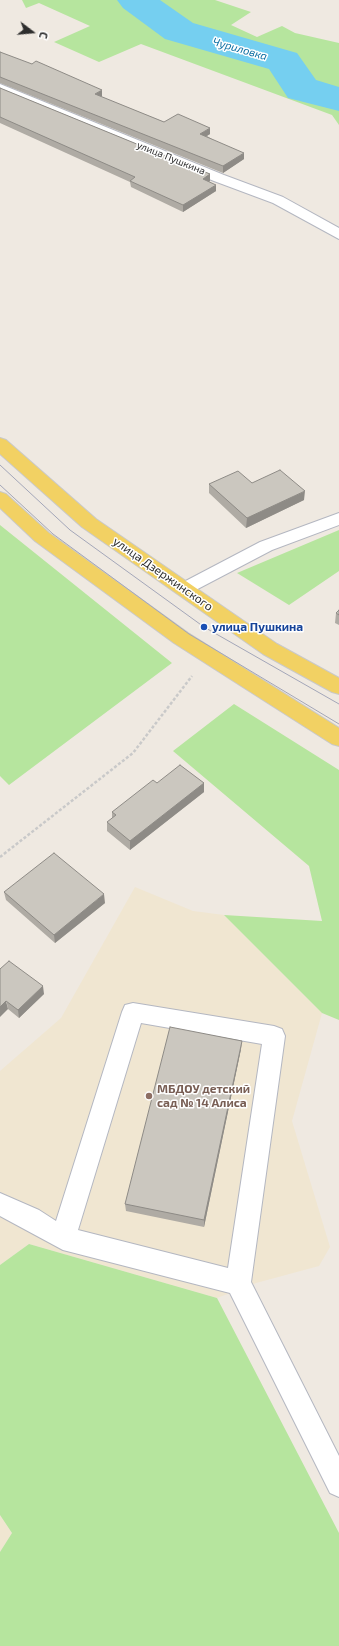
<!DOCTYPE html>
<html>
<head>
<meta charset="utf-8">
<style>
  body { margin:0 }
  #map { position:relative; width:339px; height:1646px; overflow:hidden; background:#efe9e1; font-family:"Exo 2",sans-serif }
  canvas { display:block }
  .north { position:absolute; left:12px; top:12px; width:40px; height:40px; -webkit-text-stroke:3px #fff; paint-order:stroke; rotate:106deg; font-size:11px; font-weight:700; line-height:16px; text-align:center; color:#2e2e2e }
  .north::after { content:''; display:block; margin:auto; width:14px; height:18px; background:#2e2e2e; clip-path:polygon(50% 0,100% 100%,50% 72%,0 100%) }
</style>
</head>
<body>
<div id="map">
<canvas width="339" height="1646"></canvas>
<div class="north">С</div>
</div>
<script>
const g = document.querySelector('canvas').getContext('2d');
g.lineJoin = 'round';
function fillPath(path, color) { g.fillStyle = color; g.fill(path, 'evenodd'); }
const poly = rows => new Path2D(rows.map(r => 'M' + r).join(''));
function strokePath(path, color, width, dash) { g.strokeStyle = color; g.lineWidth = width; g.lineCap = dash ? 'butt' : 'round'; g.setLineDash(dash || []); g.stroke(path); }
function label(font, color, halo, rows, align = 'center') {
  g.font = font + ' "Exo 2",sans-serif'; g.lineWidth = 3; g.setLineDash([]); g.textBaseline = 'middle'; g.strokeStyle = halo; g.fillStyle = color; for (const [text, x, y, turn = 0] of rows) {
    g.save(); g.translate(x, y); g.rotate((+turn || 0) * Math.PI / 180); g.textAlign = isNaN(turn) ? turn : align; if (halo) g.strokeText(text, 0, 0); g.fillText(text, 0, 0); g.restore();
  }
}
const education = poly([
  [135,887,193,911,224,915,322,1013,292,1121,330,1247,319,1266,256,1283,217,1298,29,1244,0,1265,0,1071,61,1018],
  [0,1515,12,1533,0,1552]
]);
const green = poly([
  [22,0,215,0,251,12,231,25,257,37,282,26,295,33,339,43,339,125,332,115,141,44,99,62,54,42,90,26,39,3,26,8],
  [0,525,172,663,9,785,0,776],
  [339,530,339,571,289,605,237,573],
  [234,704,339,770,339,1020,322,1013,224,915,322,921,309,866,173,751],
  [29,1244,217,1298,339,1533,339,1646,0,1646,0,1552,12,1533,0,1515,0,1265]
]);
const river = poly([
  [117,0,160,0,193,23,297,53,316,80,339,87,339,111,288,98,269,69,165,39,123,8,117,0]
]);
const path = poly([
  [0,857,133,753,192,676]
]);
const lane = poly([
  [339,513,339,525,272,550,190,593,184,595,178,593,175,589,178,585,260,542,339,513],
  [133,1003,274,1026,282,1029,285,1036,251,1282,339,1456,339,1497,330,1493,230,1293,63,1250,0,1216,0,1193,39,1210,56,1221,122,1012,125,1005,133,1003],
  [141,1023,262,1044,228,1268,78,1230,141,1023]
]);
const street = poly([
  [0,84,224,175,283,197,339,228,339,239,273,203,214,181,0,93,0,84]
]);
const primary = poly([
  [0,438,6,440,96,519,277,644,339,678,339,694,332,692,263,654,82,527,0,454,0,438],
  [0,492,6,494,49,533,188,633,339,728,339,746,332,744,174,643,35,541,0,508,0,492]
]);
const tram = poly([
  [0,465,70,530,204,627,339,704],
  [0,485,53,534,189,634,339,724]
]);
const wall = poly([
  [0,52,102,96,101,97,164,122,210,134,207,136,244,159,223,173,0,83],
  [0,88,210,174,210,181,209,181,216,191,183,212,131,187,130,182,0,123],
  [252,483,304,500,246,528,209,493,209,484],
  [339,610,339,625,335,623,336,613],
  [157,783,204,783,204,792,130,850,107,831,107,822,112,818,112,812],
  [4,892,105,903,55,943,6,900],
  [0,969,44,994,19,1018,8,1009],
  [241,1049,204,1227,126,1211,125,1204]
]);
const shadedWall = poly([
  [102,90,102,96,95,100,95,94],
  [210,128,210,134,200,140,200,134],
  [244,153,244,159,223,173,223,166],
  [210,174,210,181,203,185,203,179],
  [216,185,216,191,183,212,183,205],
  [305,491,304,500,246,528,247,518],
  [204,783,204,792,130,850,130,841],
  [104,894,105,903,55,943,54,935],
  [43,986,44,994,19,1018,18,1010],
  [6,1001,8,1009,0,1017,0,1007],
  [242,1041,241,1049,204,1227,204,1220]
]);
const building = poly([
  [0,52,32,64,36,61,102,90,95,94,164,122,178,114,210,128,200,134,244,153,223,166,0,77,0,52],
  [0,88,210,174,203,179,216,185,183,205,130,181,135,177,0,117,0,88],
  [280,470,305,491,247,518,209,484,238,471,252,483,280,470],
  [339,610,339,615,336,613,339,610],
  [180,765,204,783,130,841,107,822,116,815,112,812,153,780,157,783,180,765],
  [54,853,104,894,54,935,4,892,54,853],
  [9,961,43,986,18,1010,6,1001,0,1007,0,969,9,961],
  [170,1027,242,1041,204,1220,125,1204,170,1027]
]);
const markers = [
  [204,627,4,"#1a4fb4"],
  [149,1096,4,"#8d6e63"]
];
const farStreetnames = [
  ["улица Пушкина",171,158,22]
];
const farWaternames = [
  ["Чуриловка",240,49,16]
];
const streetNames = [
  ["улица Дзержинского",163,574,35]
];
const transitNames = [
  ["улица Пушкина",212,627]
];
const educationNames = [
  ["МБДОУ детский",157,1089],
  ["сад № 14 Алиса",157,1103]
];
fillPath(education, '#f0e6d1');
fillPath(green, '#b6e59e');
fillPath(river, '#75cff0');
strokePath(lane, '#b4b7c1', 2);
strokePath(street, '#b4b7c1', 2);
strokePath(primary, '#c9c9c9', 2);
strokePath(path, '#c9c9c9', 2.5, [3, 2]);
fillPath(lane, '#fff');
fillPath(street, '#fff');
fillPath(primary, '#f2d163');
strokePath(tram, '#a3a6b8', 1);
fillPath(wall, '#afaba4');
fillPath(shadedWall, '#8e8b86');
fillPath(building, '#cbc7bf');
strokePath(building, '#8e8b86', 1);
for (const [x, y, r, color] of markers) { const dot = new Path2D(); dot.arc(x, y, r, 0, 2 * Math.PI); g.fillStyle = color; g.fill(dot); strokePath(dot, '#fff', 1.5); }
label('10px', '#2e2e2e', '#fff', farStreetnames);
label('italic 11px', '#0d6fa3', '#fff', farWaternames);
label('12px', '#2e2e2e', '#fff', streetNames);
label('bold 12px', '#164399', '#fff', transitNames, 'left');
label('bold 12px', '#785e54', '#fff', educationNames, 'left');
</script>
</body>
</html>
